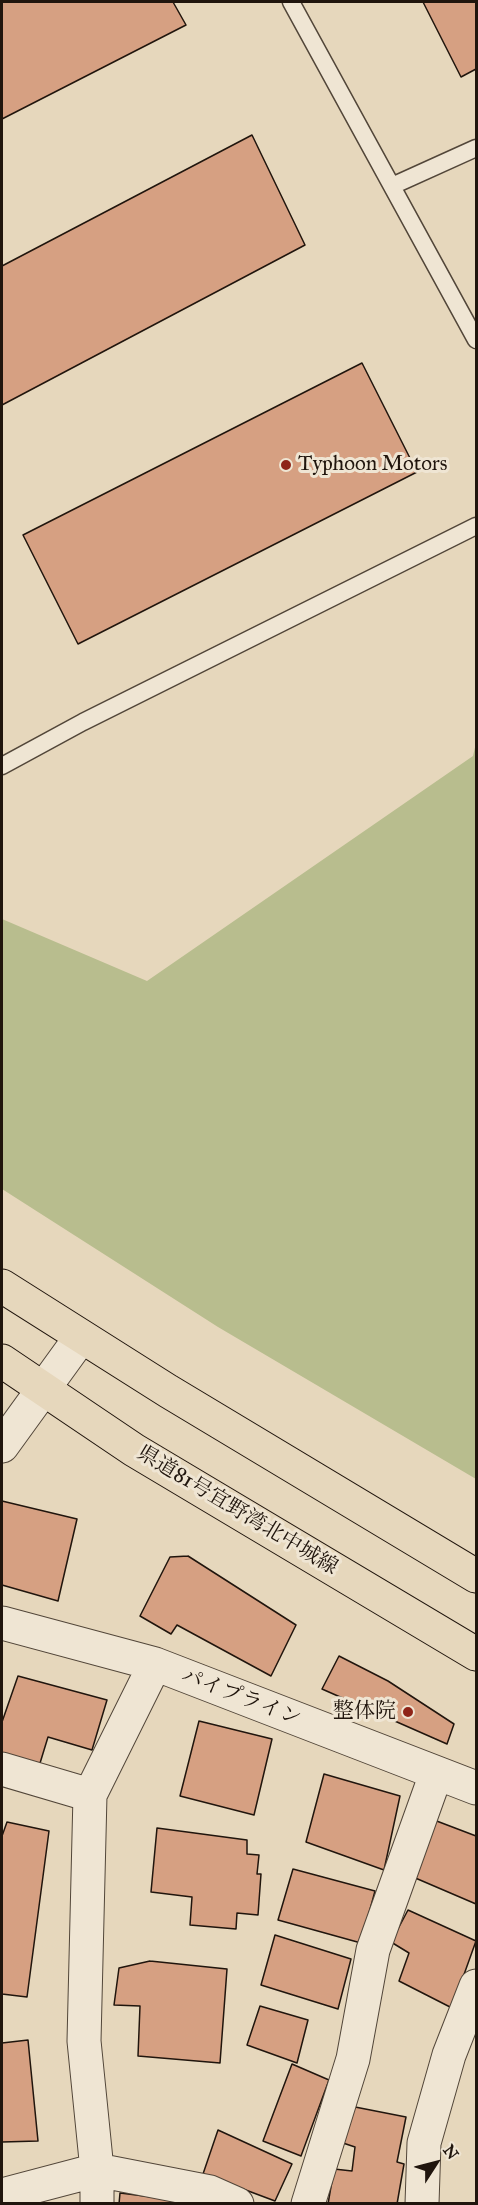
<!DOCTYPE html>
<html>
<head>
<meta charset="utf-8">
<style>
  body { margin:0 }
  #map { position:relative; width:478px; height:2205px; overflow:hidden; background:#e6d7bc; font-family:"IM FELL Great Primer",serif }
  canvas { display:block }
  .frame { position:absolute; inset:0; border:3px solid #20150d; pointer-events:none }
  .north { position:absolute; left:406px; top:2133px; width:60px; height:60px; -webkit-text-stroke:4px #efe5d3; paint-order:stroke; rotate:54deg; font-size:16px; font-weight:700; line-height:24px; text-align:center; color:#20150d }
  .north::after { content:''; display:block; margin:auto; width:21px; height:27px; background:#20150d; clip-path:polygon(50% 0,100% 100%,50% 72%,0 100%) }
</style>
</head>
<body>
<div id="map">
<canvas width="478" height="2205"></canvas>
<div class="frame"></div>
<div class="north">N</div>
</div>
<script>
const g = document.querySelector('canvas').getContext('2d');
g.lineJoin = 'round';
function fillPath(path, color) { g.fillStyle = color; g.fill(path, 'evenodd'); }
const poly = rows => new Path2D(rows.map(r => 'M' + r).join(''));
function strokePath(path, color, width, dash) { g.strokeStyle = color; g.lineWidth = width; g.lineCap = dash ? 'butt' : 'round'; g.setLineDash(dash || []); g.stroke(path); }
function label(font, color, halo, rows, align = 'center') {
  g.font = font + ' "IM FELL Great Primer","Noto Serif JP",serif'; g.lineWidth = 6; g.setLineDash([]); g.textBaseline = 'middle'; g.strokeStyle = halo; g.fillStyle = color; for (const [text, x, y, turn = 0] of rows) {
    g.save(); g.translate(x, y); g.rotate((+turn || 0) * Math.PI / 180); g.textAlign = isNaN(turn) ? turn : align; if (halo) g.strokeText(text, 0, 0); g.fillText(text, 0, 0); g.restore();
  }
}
const green = poly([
  [476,743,476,1479,218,1327,2,1189,2,919,147,981,473,756]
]);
const building = poly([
  [2,2,173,2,186,25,2,119,2,2],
  [423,2,476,2,476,69,461,77,423,2],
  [252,135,305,245,2,405,2,266,252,135],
  [362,363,417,472,78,644,23,535,362,363],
  [2,1501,77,1519,58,1601,2,1585,2,1501],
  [188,1556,296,1625,271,1676,177,1625,171,1634,140,1616,170,1557,188,1556],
  [339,1656,388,1681,454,1724,447,1744,322,1689,339,1656],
  [18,1676,107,1700,92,1750,48,1737,37,1773,2,1763,2,1722,18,1676],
  [199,1721,272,1739,254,1815,180,1796,199,1721],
  [324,1774,400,1796,384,1870,306,1842,324,1774],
  [434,1820,476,1836,476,1904,413,1877,434,1820],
  [7,1822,49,1831,27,1997,2,1994,2,1836,7,1822],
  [157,1828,247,1840,247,1854,259,1855,257,1874,261,1874,258,1915,237,1913,236,1929,190,1925,192,1897,151,1892,157,1828],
  [293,1869,375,1891,361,1943,278,1920,293,1869],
  [408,1910,476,1941,452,2008,399,1981,409,1953,391,1942,408,1910],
  [275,1935,351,1959,338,2009,261,1985,275,1935],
  [150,1961,227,1969,220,2063,138,2056,140,2006,114,2005,119,1968,150,1961],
  [260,2006,308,2020,297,2063,247,2045,260,2006],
  [28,2040,38,2141,2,2142,2,2043,28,2040],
  [292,2064,329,2080,301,2156,263,2141,292,2064],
  [350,2106,406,2117,397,2162,404,2164,397,2204,328,2204,334,2169,352,2171,355,2147,340,2142,350,2106],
  [218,2130,292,2164,275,2201,203,2174,218,2130],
  [120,2193,193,2202,193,2204,119,2204,120,2193]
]);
const service = poly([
  [291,2,476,340],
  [392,186,476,148],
  [2,766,83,722,476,526]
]);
const minor = poly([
  [2,1623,155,1664,476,1788],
  [2,1769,90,1795],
  [2,2195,97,2170,210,2192,237,2204],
  [97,2204,97,2170,84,2041,90,1795,155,1664],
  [308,2204,353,2059,373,1950,436,1774],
  [422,2204,424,2143,449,2055,476,1986]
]);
const tertiary = poly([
  [2,1446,81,1337]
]);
const primary = poly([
  [2,1286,168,1391,476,1576],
  [2,1361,134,1450,476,1654]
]);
const markers = [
  [286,465,6,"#8f2418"],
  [408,1712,6,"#8f2418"]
];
const poiNames = [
  ["Typhoon Motors",298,465],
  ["整体院",396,1712,"right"]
];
const streetNames = [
  ["県道81号宜野湾北中城線",237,1511,31],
  ["パイプライン",241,1698,21]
];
fillPath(green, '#b8bd8e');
fillPath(building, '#d6a082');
strokePath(building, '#20150d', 1.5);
strokePath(service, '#524639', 19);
strokePath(minor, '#524639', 35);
strokePath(tertiary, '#524639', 35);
strokePath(primary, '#20150d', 35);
strokePath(service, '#efe5d3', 16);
strokePath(minor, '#efe5d3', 33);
strokePath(tertiary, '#efe5d3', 33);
strokePath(primary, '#e6d7bc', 33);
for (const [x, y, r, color] of markers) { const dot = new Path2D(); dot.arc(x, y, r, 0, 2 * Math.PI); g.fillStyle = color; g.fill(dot); strokePath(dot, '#efe5d3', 2); }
label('21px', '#20150d', '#efe5d3', poiNames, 'left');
label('21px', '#20150d', '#efe5d3', streetNames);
</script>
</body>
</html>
